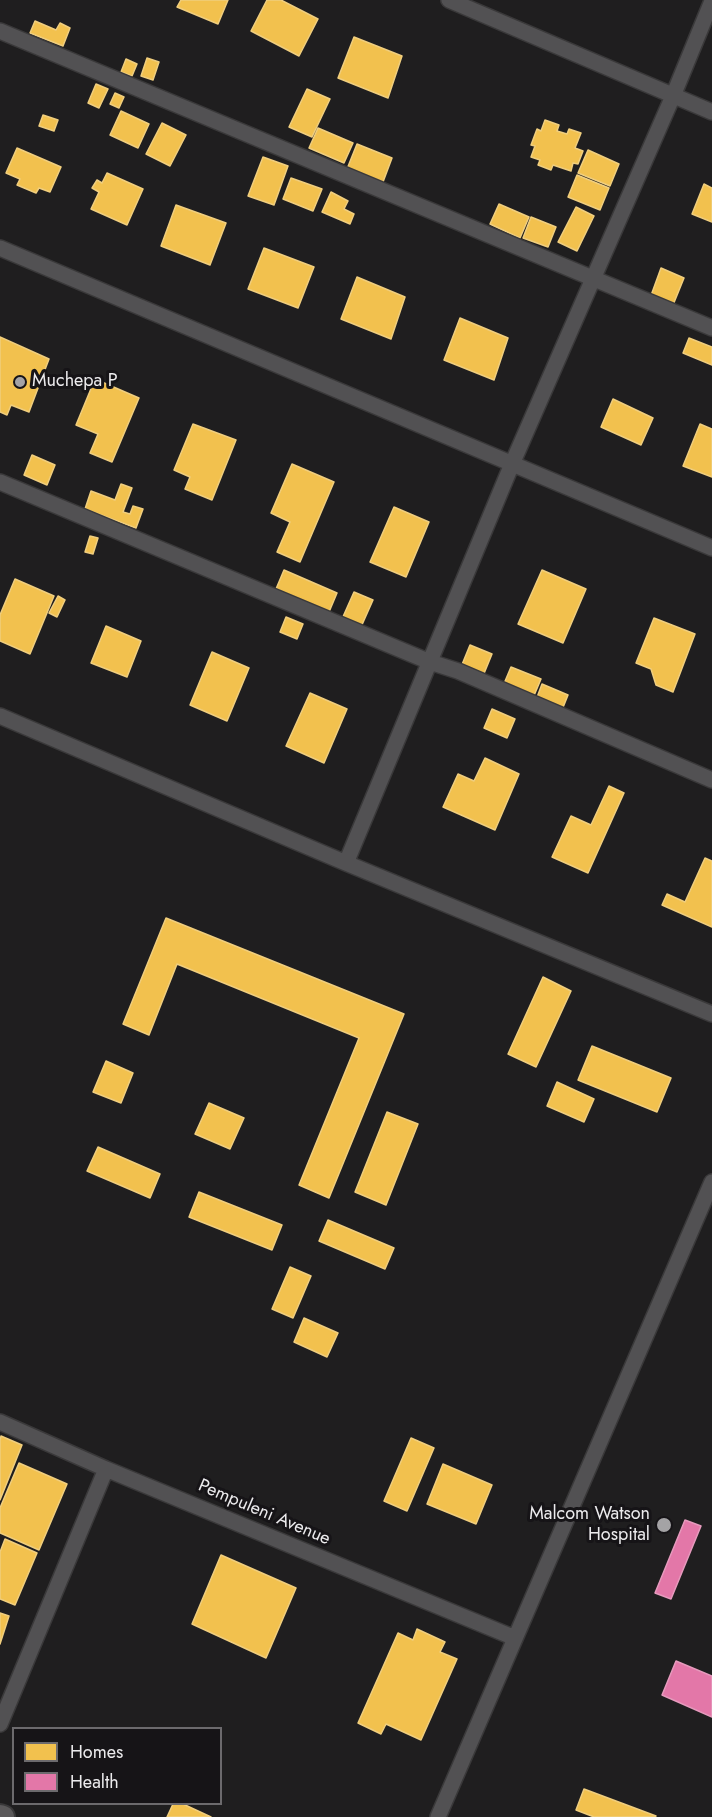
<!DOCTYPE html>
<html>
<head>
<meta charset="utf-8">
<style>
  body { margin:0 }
  #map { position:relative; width:712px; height:1817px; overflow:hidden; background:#1f1e1f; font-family:Jost,sans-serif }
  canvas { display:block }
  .legend { position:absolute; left:12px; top:1727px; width:210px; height:78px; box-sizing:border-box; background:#161417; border:2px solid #6c6a6d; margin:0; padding:8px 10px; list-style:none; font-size:18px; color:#ecebed }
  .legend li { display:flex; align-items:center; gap:12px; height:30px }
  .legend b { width:30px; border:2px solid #6c6a6d }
</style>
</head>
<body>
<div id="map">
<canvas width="712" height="1817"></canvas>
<ul class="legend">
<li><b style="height:16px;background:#f2c14e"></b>Homes</li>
<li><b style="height:16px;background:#e377a8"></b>Health</li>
</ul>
</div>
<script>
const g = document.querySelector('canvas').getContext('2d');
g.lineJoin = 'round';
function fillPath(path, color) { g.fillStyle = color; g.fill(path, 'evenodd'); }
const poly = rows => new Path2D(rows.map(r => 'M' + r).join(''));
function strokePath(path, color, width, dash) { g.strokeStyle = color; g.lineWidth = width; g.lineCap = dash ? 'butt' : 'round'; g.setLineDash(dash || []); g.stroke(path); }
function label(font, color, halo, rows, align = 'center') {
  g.font = font + ' Jost,sans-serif'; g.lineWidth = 6; g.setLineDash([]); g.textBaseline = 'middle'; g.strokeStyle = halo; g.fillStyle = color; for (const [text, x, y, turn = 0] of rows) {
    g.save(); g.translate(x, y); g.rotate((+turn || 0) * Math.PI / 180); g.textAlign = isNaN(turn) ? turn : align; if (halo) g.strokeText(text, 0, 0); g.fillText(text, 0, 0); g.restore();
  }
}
const homes = poly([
  [181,0,228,0,218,24,177,7,181,0],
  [267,0,281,0,318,19,299,56,251,31,267,0],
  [35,21,56,30,60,23,70,28,63,46,30,33,35,21],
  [354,37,402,56,388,98,338,78,354,37],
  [147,58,159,62,153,80,141,76,147,58],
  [126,59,137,64,132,76,121,72,126,59],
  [96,84,108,89,99,108,88,103,96,84],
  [307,89,330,99,312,137,289,127,307,89],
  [115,93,124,97,119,108,110,104,115,93],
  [121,111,149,124,138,148,110,135,121,111],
  [43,115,58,120,54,131,39,126,43,115],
  [545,120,559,125,557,131,567,134,569,129,581,133,575,148,583,151,578,164,573,163,571,171,553,165,551,170,538,165,540,160,531,157,535,146,531,145,537,129,541,131,545,120],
  [162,123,186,135,170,166,146,154,162,123],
  [318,128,353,143,344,163,309,148,318,128],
  [357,144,392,158,383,182,347,169,357,144],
  [17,148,61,167,50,192,39,188,36,193,17,185,20,179,6,173,17,148],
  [588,150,619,164,610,186,578,173,588,150],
  [263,157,288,166,274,205,248,196,263,157],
  [107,173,143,189,127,225,91,209,99,192,92,188,97,180,102,183,107,173],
  [577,175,609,188,600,210,568,197,577,175],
  [291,178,322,189,313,211,283,199,291,178],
  [704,184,712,188,712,222,692,214,704,184],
  [331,192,348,201,344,209,354,214,350,224,322,212,331,192],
  [499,204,529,217,520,238,490,224,499,204],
  [176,205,226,223,210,265,161,246,176,205],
  [576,207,594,216,577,251,558,242,576,207],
  [531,217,556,227,548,247,523,238,531,217],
  [264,248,314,267,298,308,248,289,264,248],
  [661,268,684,278,671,310,649,301,661,268],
  [357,277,405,297,391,339,341,319,357,277],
  [460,318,508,338,494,380,444,360,460,318],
  [0,337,49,359,29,412,11,405,7,415,0,412,0,337],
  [689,338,712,347,712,365,683,353,689,338],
  [95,379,139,398,112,462,90,453,98,434,76,425,95,379],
  [613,399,653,418,641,445,601,427,613,399],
  [193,424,236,440,212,500,185,489,190,477,174,470,193,424],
  [700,424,712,429,712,477,683,466,700,424],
  [32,455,55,465,47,485,24,475,32,455],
  [292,464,334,482,300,562,277,552,290,522,271,513,292,464],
  [121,484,132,488,123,512,130,514,133,506,143,509,136,528,85,509,91,491,115,500,121,484],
  [394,507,429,522,406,577,370,562,394,507],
  [90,536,98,538,93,554,85,552,90,536],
  [284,570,337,593,329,612,276,589,284,570],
  [542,570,586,589,563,643,518,624,542,570],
  [15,579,54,596,30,654,0,641,0,615,15,579],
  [354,592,373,600,361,627,342,619,354,592],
  [58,596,65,600,57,617,49,613,58,596],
  [286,617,303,624,297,639,280,632,286,617],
  [654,618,695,634,673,692,656,685,651,669,636,663,654,618],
  [106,626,141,641,127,677,91,663,106,626],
  [470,645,492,654,483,676,461,667,470,645],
  [212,652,249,668,227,721,190,705,212,652],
  [511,667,541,679,533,698,503,686,511,667],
  [542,684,568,695,562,710,536,700,542,684],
  [310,693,347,709,324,763,286,746,310,693],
  [492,709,515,719,507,738,484,728,492,709],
  [485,758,519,774,495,830,443,807,458,774,474,781,485,758],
  [609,786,624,793,588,873,552,857,571,816,591,825,609,786],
  [705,858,712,861,712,927,662,905,667,894,685,902,705,858],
  [166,918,404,1014,329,1198,299,1185,359,1038,177,964,149,1035,123,1024,166,918],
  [543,977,571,991,536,1067,508,1054,543,977],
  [592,1046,671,1078,657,1112,578,1080,592,1046],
  [106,1061,133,1073,121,1103,93,1092,106,1061],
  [557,1082,594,1099,584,1122,547,1106,557,1082],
  [209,1103,244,1118,230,1149,195,1134,209,1103],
  [387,1112,418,1124,386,1205,355,1192,387,1112],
  [98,1147,160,1174,150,1198,87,1171,98,1147],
  [199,1192,282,1225,272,1250,189,1217,199,1192],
  [328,1220,394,1248,385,1269,319,1241,328,1220],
  [290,1267,311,1276,293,1318,272,1309,290,1267],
  [304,1318,338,1333,327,1357,294,1342,304,1318],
  [1,1436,22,1445,0,1500,0,1440,1,1436],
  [411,1438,434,1448,407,1511,384,1501,411,1438],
  [19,1463,67,1484,39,1550,0,1533,0,1508,19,1463],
  [443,1464,492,1485,476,1524,427,1504,443,1464],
  [5,1539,37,1553,15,1605,0,1599,0,1552,5,1539],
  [221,1555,296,1588,266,1658,192,1624,221,1555],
  [0,1613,9,1616,0,1644,0,1613],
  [417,1629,445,1642,440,1652,457,1659,421,1740,386,1724,381,1734,358,1723,398,1633,413,1640,417,1629],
  [584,1789,656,1816,655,1817,594,1817,576,1810,584,1789],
  [173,1804,183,1804,211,1817,167,1817,173,1804]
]);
const health = poly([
  [685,1520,701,1526,671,1599,655,1593,685,1520],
  [676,1661,712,1676,712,1717,662,1695,676,1661]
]);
const street = poly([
  [449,0,712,112],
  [0,31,712,328],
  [0,248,712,548],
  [0,482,430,662,458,671,712,780],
  [0,716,346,863,712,1014],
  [346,863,512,464,673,96,712,1],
  [0,1422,106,1469,515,1638],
  [0,1724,106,1469],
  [438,1817,712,1182]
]);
const secondary = poly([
  [0,1816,3,1817]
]);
const markers = [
  [20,382,6,"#a4a3a5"],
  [664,1525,8,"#a4a3a5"]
];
const poiNames = [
  ["Muchepa P",32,382],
  ["Malcom Watson",650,1515,"right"],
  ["Hospital",650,1536,"right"]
];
const streetNames = [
  ["Pempuleni Avenue",264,1513,23]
];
fillPath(homes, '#f2c14e');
strokePath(homes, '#f0ce7e', 1.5);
fillPath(health, '#e377a8');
strokePath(health, '#e69abd', 1.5);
strokePath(street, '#3a393a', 18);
strokePath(secondary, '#3a393a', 26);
strokePath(street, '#525153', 15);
strokePath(secondary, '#5b595a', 22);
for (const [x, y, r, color] of markers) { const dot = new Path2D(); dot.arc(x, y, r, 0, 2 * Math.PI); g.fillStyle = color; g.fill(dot); strokePath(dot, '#161417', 2); }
label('18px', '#ecebed', '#161417', poiNames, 'left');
label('18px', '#ecebed', '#161417', streetNames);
</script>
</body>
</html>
